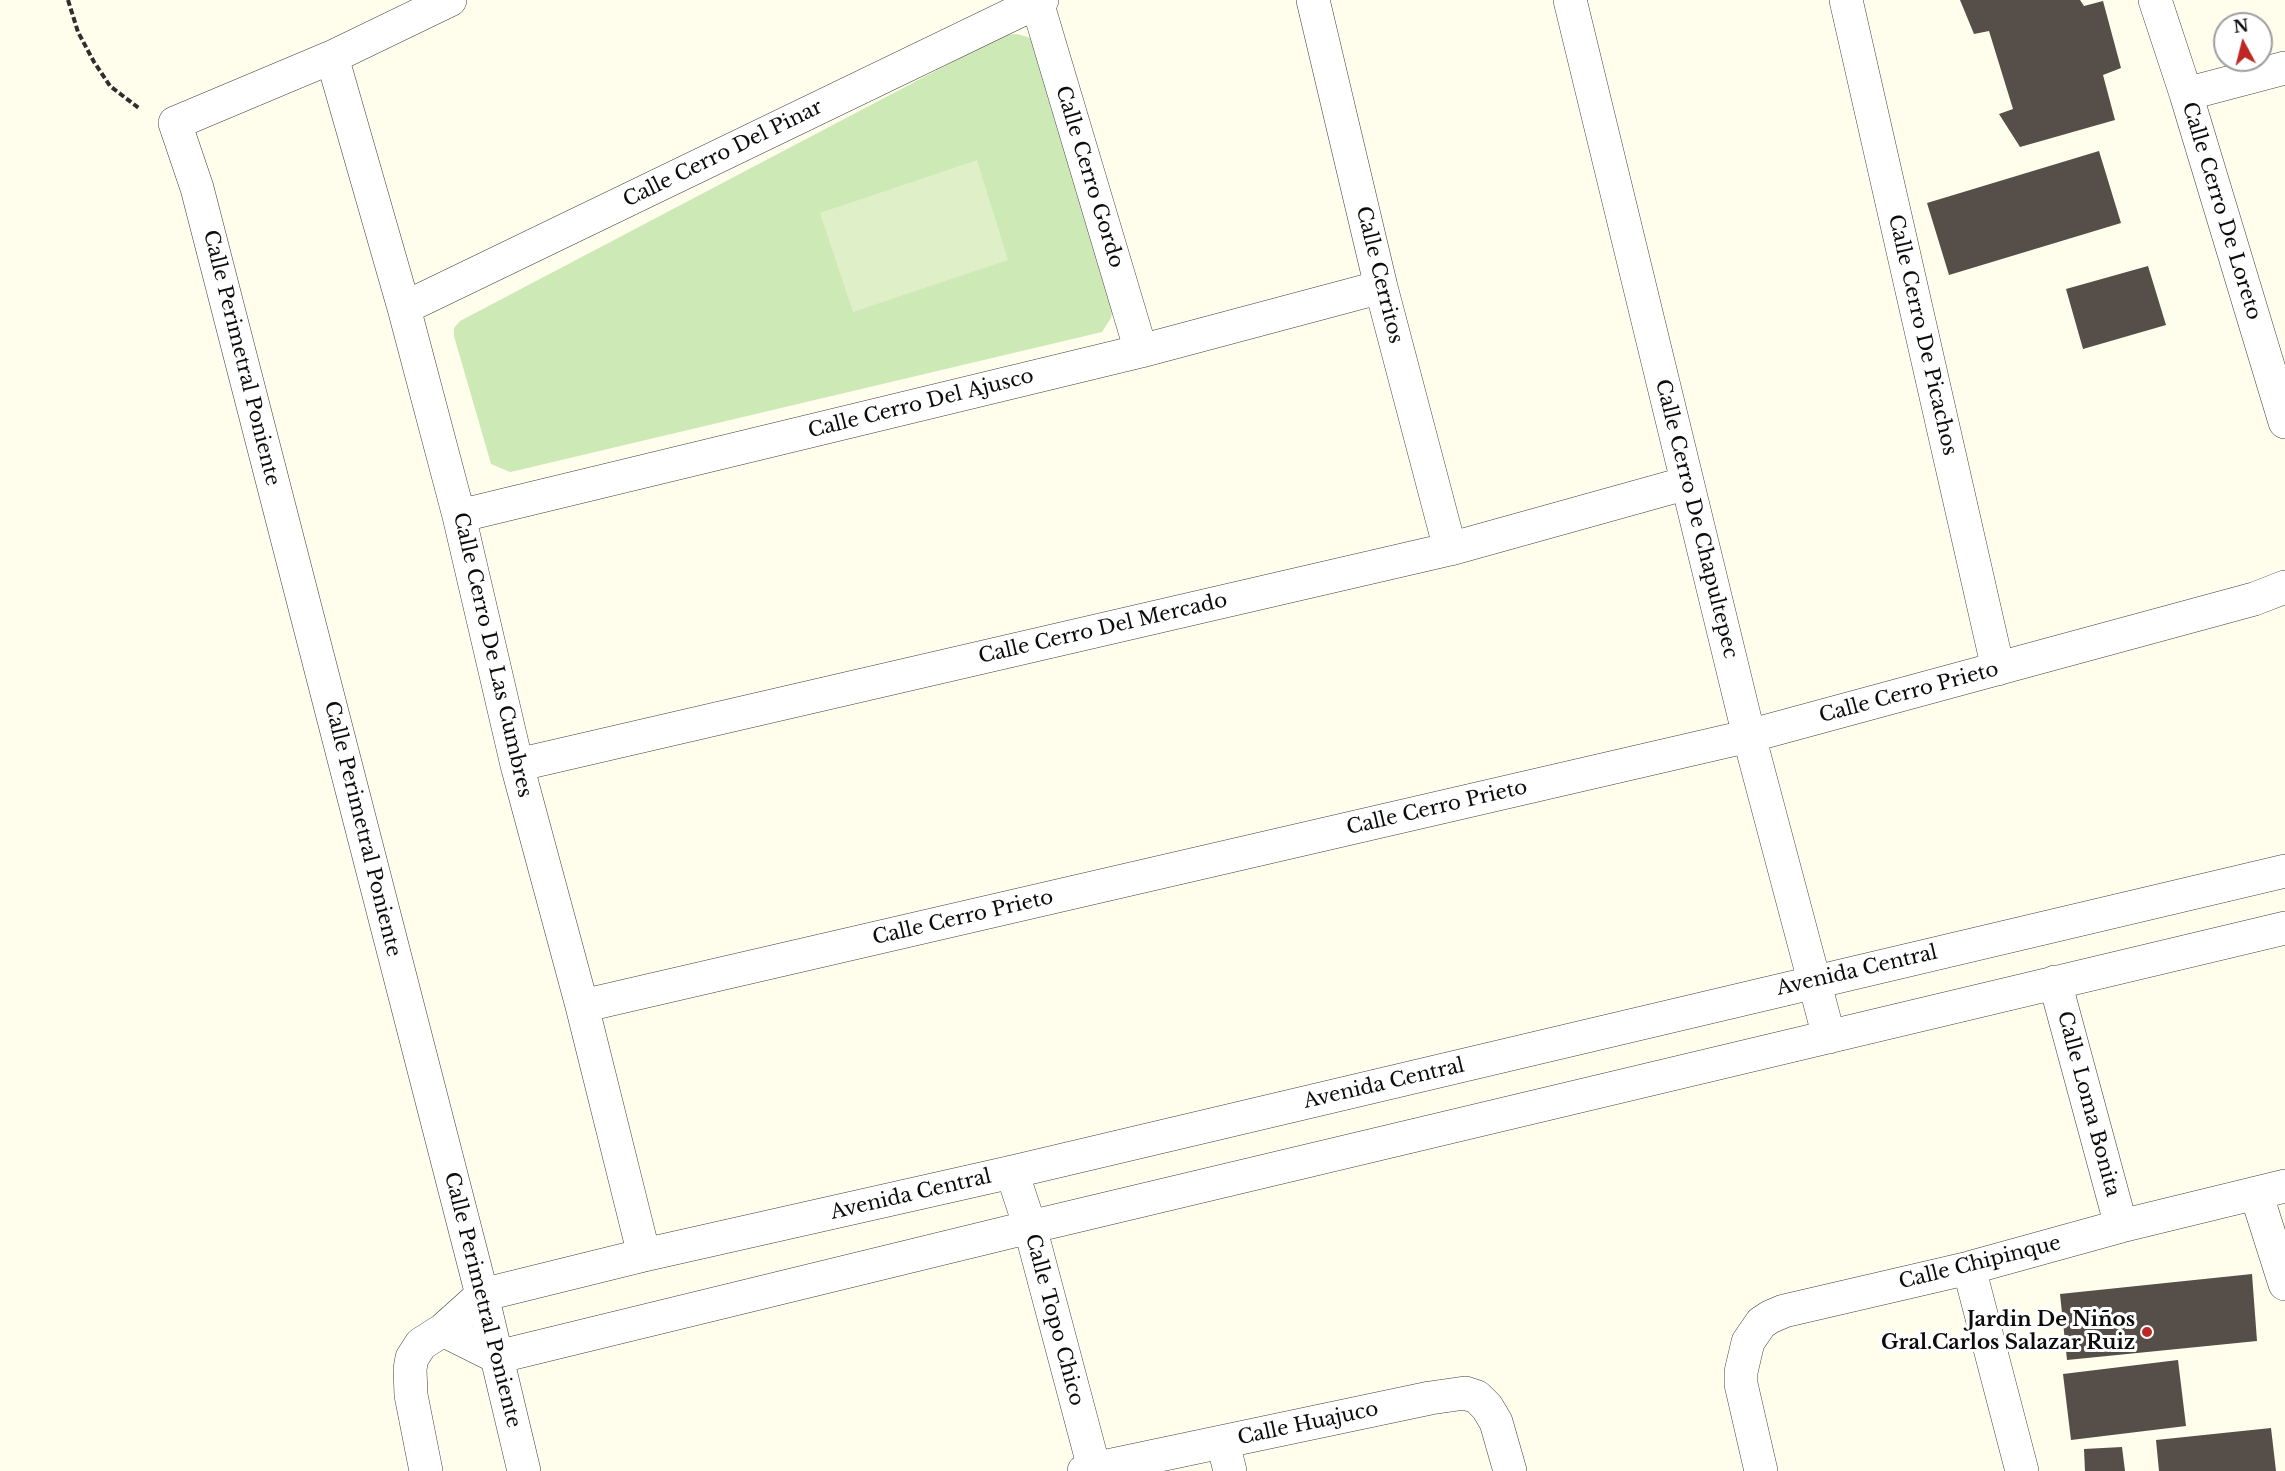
<!DOCTYPE html>
<html>
<head>
<meta charset="utf-8">
<style>
  body { margin:0 }
  #map { position:relative; width:2285px; height:1471px; overflow:hidden; background:#fffdec; font-family:"Libre Baskerville",serif }
  canvas { display:block }
  .north { position:absolute; left:2213px; top:12px; width:60px; height:60px; box-sizing:border-box; background:#fff; border:2px solid #9e9e9e; border-radius:50%; rotate:353deg; font-size:16px; font-weight:700; line-height:24px; text-align:center; color:#0c0c0c }
  .north::after { content:''; display:block; margin:auto; width:21px; height:27px; background:#bd2824; clip-path:polygon(50% 0,100% 100%,50% 72%,0 100%) }
</style>
</head>
<body>
<div id="map">
<canvas width="2285" height="1471"></canvas>
<div class="north">N</div>
</div>
<script>
const g = document.querySelector('canvas').getContext('2d');
g.lineJoin = 'round';
function fillPath(path, color) { g.fillStyle = color; g.fill(path, 'evenodd'); }
const poly = rows => new Path2D(rows.map(r => 'M' + r).join(''));
function strokePath(path, color, width, dash) { g.strokeStyle = color; g.lineWidth = width; g.lineCap = dash ? 'butt' : 'round'; g.setLineDash(dash || []); g.stroke(path); }
function label(font, color, halo, rows, align = 'center') {
  g.font = font + ' "Libre Baskerville",serif'; g.lineWidth = 6; g.setLineDash([]); g.textBaseline = 'middle'; g.strokeStyle = halo; g.fillStyle = color; for (const [text, x, y, turn = 0] of rows) {
    g.save(); g.translate(x, y); g.rotate((+turn || 0) * Math.PI / 180); g.textAlign = isNaN(turn) ? turn : align; if (halo) g.strokeText(text, 0, 0); g.fillText(text, 0, 0); g.restore();
  }
}
const green = poly([
  [1017,34,1038,40,1113,308,1111,318,1102,332,519,470,510,472,491,464,454,336,454,328,460,321,1004,35]
]);
const pitch = poly([
  [977,160,1008,260,853,312,820,213]
]);
const building = poly([
  [1960,0,2080,0,2084,6,2103,1,2121,68,2103,75,2115,120,2020,147,1999,114,2013,109,1989,31,1974,34],
  [2099,151,2121,223,1949,275,1927,203],
  [2148,266,2166,325,2083,349,2066,289],
  [2252,1274,2257,1341,2067,1360,2060,1294],
  [2178,1360,2186,1426,2071,1440,2063,1374],
  [2271,1428,2276,1471,2159,1471,2156,1440],
  [2122,1447,2125,1471,2085,1471,2084,1449]
]);
const path = poly([
  [68,0,78,32,94,62,110,86,140,109]
]);
const minor = poly([
  [450,0,332,57,175,123,197,188,482,1295,524,1471],
  [1313,0,1381,287,1450,549],
  [1570,0,1749,736,1829,1037],
  [1846,0,1998,669],
  [2155,0,2186,94,2285,422],
  [1037,2,1141,351],
  [332,57,404,308,459,516,517,765,582,1006,644,1255],
  [2186,94,2285,68],
  [404,308,1042,0],
  [459,516,1141,351,1381,287],
  [517,765,1450,549,1687,483],
  [2055,982,2121,1226],
  [582,1006,1749,736,2254,599,2285,587],
  [1012,1172,1030,1227,1094,1468],
  [2256,1193,2285,1284],
  [1969,1268,2022,1471],
  [443,1330,497,1357,1030,1227,2285,928],
  [1223,1443,1230,1471],
  [426,1471,411,1395,410,1369,412,1358,421,1344,443,1330,482,1295,644,1255,1012,1172,2285,871],
  [1084,1471,1430,1398,1465,1393,1477,1397,1487,1407,1496,1422,1510,1471],
  [1761,1471,1741,1384,1741,1372,1748,1342,1761,1323,1770,1317,1784,1311,1969,1268,2121,1226,2285,1186]
]);
const markers = [
  [2147,1332,6,"#bd2824"]
];
const streetNames = [
  ["Calle Cerro Del Pinar",723,154,-26],
  ["Calle Cerro Gordo",1089,177,73],
  ["Calle Cerro De Loreto",2221,211,73],
  ["Calle Cerritos",1379,275,76],
  ["Calle Cerro De Picachos",1922,335,77],
  ["Calle Perimetral Poniente",241,358,76],
  ["Calle Cerro Del Ajusco",921,404,-14],
  ["Calle Cerro De Chapultepec",1696,519,76],
  ["Calle Cerro Del Mercado",1103,629,-13],
  ["Calle Cerro De Las Cumbres",492,655,77],
  ["Calle Cerro Prieto",1909,693,-15],
  ["Calle Cerro Prieto",1437,808,-13],
  ["Calle Perimetral Poniente",362,829,76],
  ["Calle Cerro Prieto",963,918,-13],
  ["Avenida Central",1857,971,-13],
  ["Avenida Central",1384,1084,-13],
  ["Calle Loma Bonita",2088,1104,75],
  ["Avenida Central",911,1195,-13],
  ["Calle Chipinque",1980,1263,-14],
  ["Calle Perimetral Poniente",482,1300,76],
  ["Calle Topo Chico",1054,1320,75],
  ["Calle Huajuco",1308,1424,-12]
];
const poiNames = [
  ["Jardin De Niños",2135,1320],
  ["Gral.Carlos Salazar Ruiz",2135,1343]
];
fillPath(green, '#cde9b6');
fillPath(pitch, '#dff0c8');
fillPath(building, '#554e49');
strokePath(minor, '#3f3f3f', 34);
strokePath(path, '#2e2e2e', 4, [6, 3]);
strokePath(minor, '#fff', 33);
for (const [x, y, r, color] of markers) { const dot = new Path2D(); dot.arc(x, y, r, 0, 2 * Math.PI); g.fillStyle = color; g.fill(dot); strokePath(dot, '#fff', 2); }
label('20px', '#0c0c0c', '#fff', streetNames);
label('bold 20px', '#0c0c0c', '#fff', poiNames, 'right');
</script>
</body>
</html>
